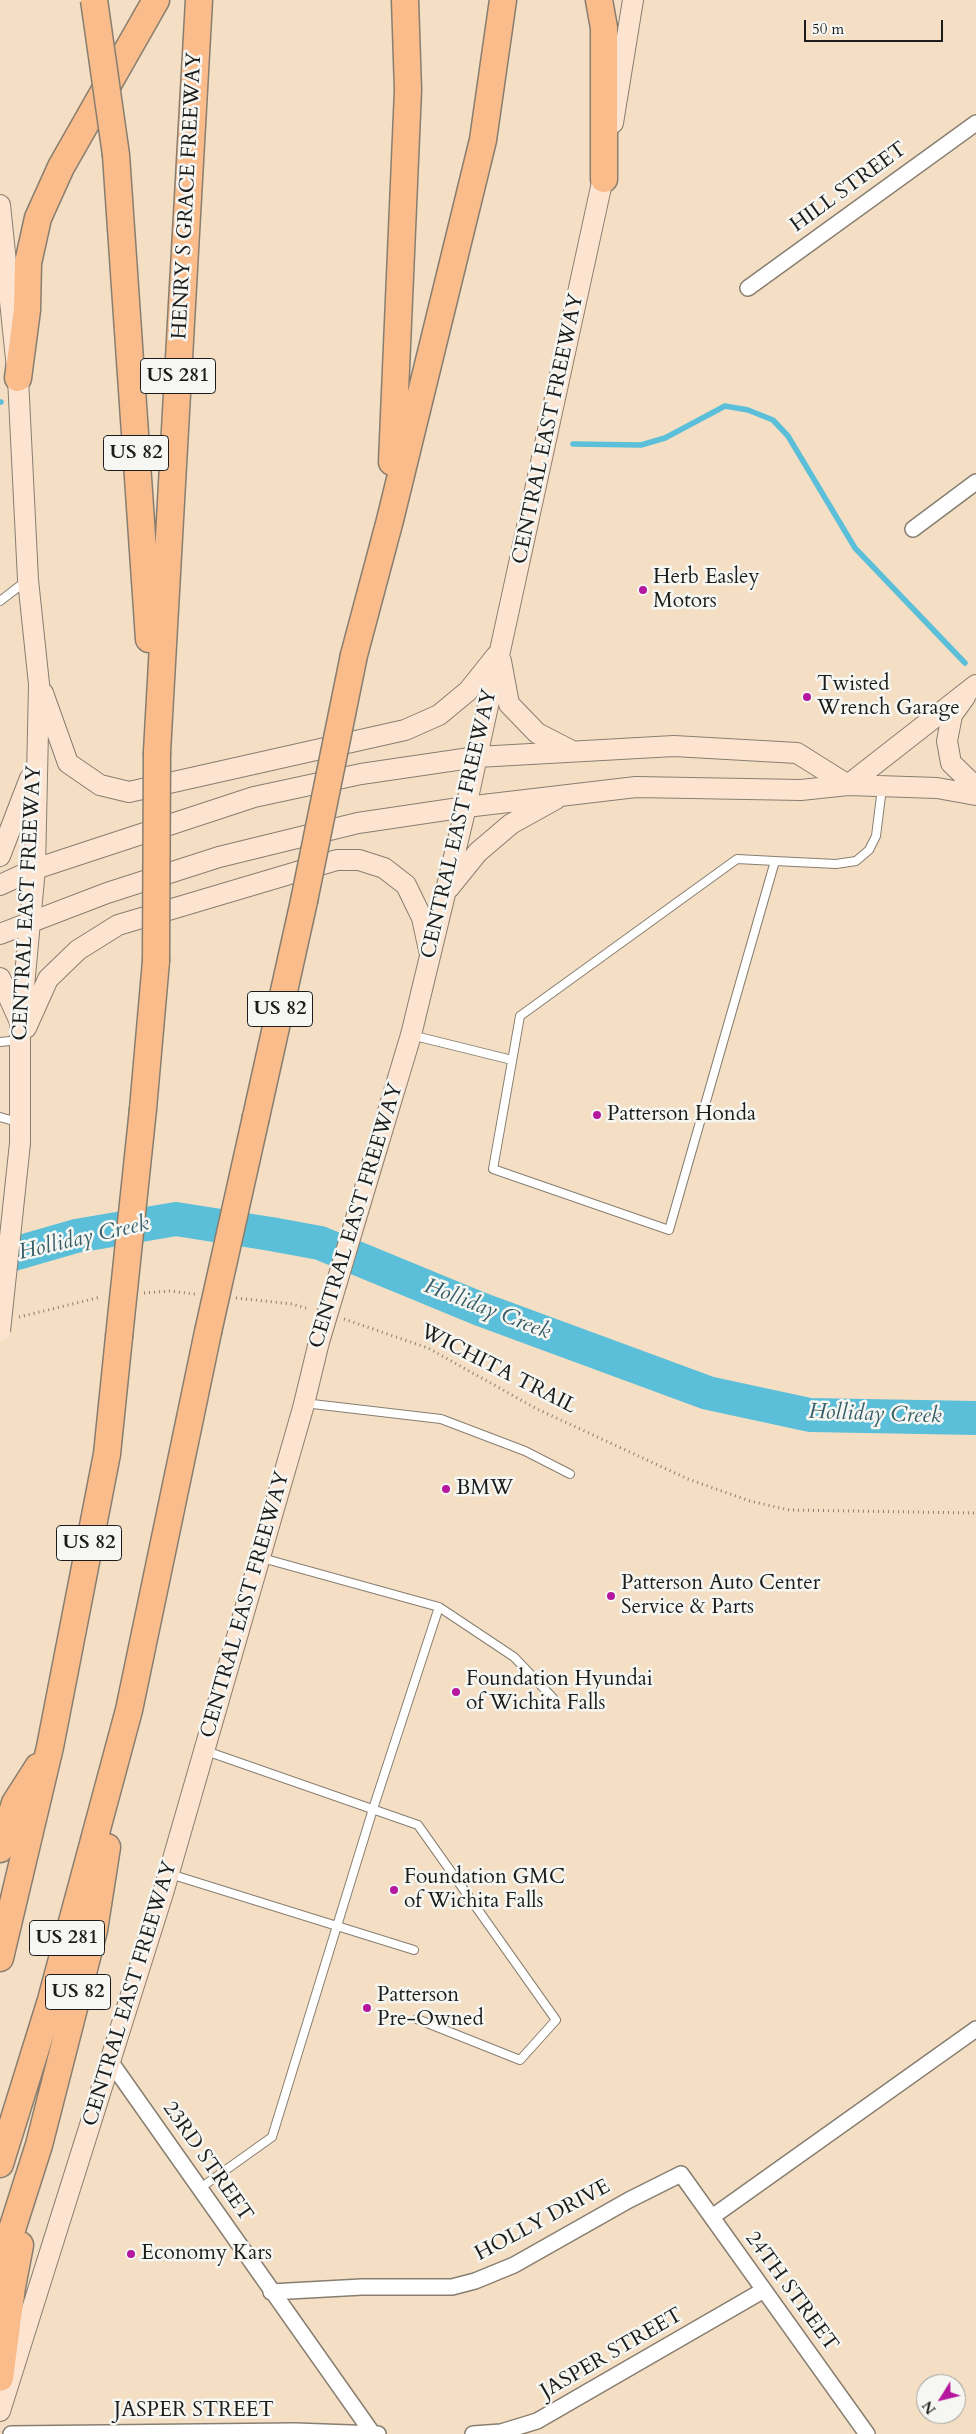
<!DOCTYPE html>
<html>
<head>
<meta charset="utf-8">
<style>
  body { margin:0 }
  #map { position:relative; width:976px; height:2434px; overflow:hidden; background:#f4dfc5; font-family:Cardo,serif }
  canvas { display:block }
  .north { position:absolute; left:916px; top:2374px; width:50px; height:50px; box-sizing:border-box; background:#f6f6f2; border:1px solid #9f9f9c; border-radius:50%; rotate:234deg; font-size:14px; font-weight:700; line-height:20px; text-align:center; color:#1c1c1c }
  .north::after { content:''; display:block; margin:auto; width:18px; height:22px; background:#b5179e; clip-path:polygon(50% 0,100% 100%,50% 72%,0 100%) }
  .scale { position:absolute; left:804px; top:20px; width:139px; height:22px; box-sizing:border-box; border:2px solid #1c1c1c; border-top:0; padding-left:6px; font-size:15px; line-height:18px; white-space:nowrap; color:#1c1c1c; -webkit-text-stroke:4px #f6f6f2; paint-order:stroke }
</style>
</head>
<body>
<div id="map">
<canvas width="976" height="2434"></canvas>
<div class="north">N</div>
<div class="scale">50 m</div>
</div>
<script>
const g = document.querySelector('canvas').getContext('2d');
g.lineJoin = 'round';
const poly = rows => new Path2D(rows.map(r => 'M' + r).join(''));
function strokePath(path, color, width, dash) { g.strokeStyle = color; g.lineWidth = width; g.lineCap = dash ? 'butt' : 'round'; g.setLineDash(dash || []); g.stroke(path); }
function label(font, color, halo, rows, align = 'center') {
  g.font = font + ' Cardo,serif'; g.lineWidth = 5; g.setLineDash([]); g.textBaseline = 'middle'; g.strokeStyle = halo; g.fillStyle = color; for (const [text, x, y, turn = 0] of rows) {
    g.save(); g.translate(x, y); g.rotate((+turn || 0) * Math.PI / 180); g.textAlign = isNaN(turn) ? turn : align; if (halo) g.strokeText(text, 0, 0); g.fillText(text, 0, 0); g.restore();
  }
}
const stream = poly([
  [0,402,1,402],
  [573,444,641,445,665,438,725,406,748,410,773,420,788,436,855,548,965,663]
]);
const river = poly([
  [0,1258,76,1236,176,1219,271,1234,320,1243,480,1309,708,1393,810,1415,976,1418]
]);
const path = poly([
  [144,1293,170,1291,195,1294],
  [236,1298,292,1304,309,1309],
  [19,1317,101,1297],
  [344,1319,428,1348,537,1409,688,1479,750,1501,789,1510,976,1513]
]);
const lane = poly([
  [0,601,26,581],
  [775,861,669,1230,493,1169,520,1016,737,859,775,861,836,864,856,861,869,850,876,836,882,788],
  [411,1035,512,1060],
  [0,1042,20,1040],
  [0,1117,18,1122],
  [304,1403,441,1419,525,1451,570,1474],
  [262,1558,439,1607,514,1657,553,1698],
  [206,1751,418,1825,556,2020,520,2060,417,2019],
  [170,1874,414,1950],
  [199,2189,272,2137,373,1809,439,1607]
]);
const street = poly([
  [748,288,976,123],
  [913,529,976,482],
  [110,2061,373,2434],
  [712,2217,976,2029],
  [271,2292,362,2287,452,2287,475,2281,514,2265,629,2200,681,2174,867,2434],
  [11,2434,295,2431,378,2434],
  [473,2434,501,2432,537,2421,764,2290]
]);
const secondary = poly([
  [613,123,633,0],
  [0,205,18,378,28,580,39,684,35,869,20,1029,20,1143],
  [501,661,509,704,537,733,570,750],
  [43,693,68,763,100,785,129,792,405,730,439,715,468,691,496,656],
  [965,697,952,715,947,741,951,763,976,787],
  [848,785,976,685],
  [0,856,30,778],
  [0,885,35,869,254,797,361,774,477,757,674,746,797,753,848,785],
  [449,888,478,852,511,824,556,799],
  [0,934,107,893,219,857,358,823,466,807,636,787,801,790,848,785,937,788,976,795],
  [0,978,20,1022],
  [26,1028,48,979,78,950,118,925,337,860,359,860,384,868,406,885,422,918,429,950],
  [377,1148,411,1035,466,807,606,164],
  [0,2411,164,1890,303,1408,319,1342]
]);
const highway = poly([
  [599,0,604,28,604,179],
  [116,155,149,639],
  [18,378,27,310,28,263,38,218,61,167,156,0],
  [392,462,408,90,405,0],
  [354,655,390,520,483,140,503,0],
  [157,752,199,0],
  [143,1109,156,961],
  [256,1117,304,901],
  [0,1849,15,1803,38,1767],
  [0,1958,50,1747,107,1454,119,1337],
  [0,2164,51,2000,129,1710,208,1332],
  [0,2267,39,2145,94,1930,107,1847],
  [0,2378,12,2287,20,2245]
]);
const secondaryBridge = poly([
  [0,1331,20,1143],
  [319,1342,377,1148]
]);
const highwayBridge = poly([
  [94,0,116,155],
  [304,901,354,655],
  [156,961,157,752],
  [208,1332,256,1117],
  [119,1337,143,1109]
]);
const markers = [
  [643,590,5,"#b5179e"],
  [807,697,5,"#b5179e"],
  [597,1115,5,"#b5179e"],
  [446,1489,5,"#b5179e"],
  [611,1596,5,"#b5179e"],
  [456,1692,5,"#b5179e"],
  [394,1890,5,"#b5179e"],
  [367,2008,5,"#b5179e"],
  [131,2254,5,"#b5179e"]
];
const shields = [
  [178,376,75],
  [136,453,65],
  [280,1009,65],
  [89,1543,65],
  [67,1938,75],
  [78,1992,65]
];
const shieldNames = [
  ["US 281",178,376],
  ["US 82",136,453],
  ["US 82",280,1009],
  ["US 82",89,1543],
  ["US 281",67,1938],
  ["US 82",78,1992]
];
const streetNames = [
  ["HILL STREET",849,188,-36],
  ["HENRY S GRACE FREEWAY",188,196,-87],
  ["CENTRAL EAST FREEWAY",549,429,-78],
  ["CENTRAL EAST FREEWAY",460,824,-77],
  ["CENTRAL EAST FREEWAY",28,903,-87],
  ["CENTRAL EAST FREEWAY",357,1216,-73],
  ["WICHITA TRAIL",498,1370,27],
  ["CENTRAL EAST FREEWAY",246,1605,-74],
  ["CENTRAL EAST FREEWAY",131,1994,-73],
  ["23RD STREET",207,2162,55],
  ["HOLLY DRIVE",543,2221,-28],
  ["24TH STREET",791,2292,54],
  ["JASPER STREET",612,2354,-30],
  ["JASPER STREET",194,2411]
];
const poiNames = [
  ["Herb Easley",653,578],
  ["Motors",653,602],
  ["Twisted",817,685],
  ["Wrench Garage",817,709],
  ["Patterson Honda",607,1115],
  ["BMW",456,1489],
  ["Patterson Auto Center",621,1584],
  ["Service & Parts",621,1608],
  ["Foundation Hyundai",466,1680],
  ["of Wichita Falls",466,1704],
  ["Foundation GMC",404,1878],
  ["of Wichita Falls",404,1902],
  ["Patterson",377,1996],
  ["Pre-Owned",377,2020],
  ["Economy Kars",141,2254]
];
const waterNames = [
  ["Holliday Creek",84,1239,-13],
  ["Holliday Creek",487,1310,21],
  ["Holliday Creek",875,1415,2]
];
strokePath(stream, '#5bbfd9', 5.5);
strokePath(river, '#5bbfd9', 34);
strokePath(lane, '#887e70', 10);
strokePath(street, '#887e70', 18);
strokePath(secondary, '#887e70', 22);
strokePath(highway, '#887e70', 29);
strokePath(path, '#887e70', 3, [1, 4]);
strokePath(lane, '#fff', 8);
strokePath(street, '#fff', 15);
strokePath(secondary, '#fde4d1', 20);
strokePath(highway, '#fabc8b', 26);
strokePath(secondaryBridge, '#887e70', 22, []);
strokePath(highwayBridge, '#887e70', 29, []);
strokePath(secondaryBridge, '#fde4d1', 20);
strokePath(highwayBridge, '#fabc8b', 26);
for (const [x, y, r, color] of markers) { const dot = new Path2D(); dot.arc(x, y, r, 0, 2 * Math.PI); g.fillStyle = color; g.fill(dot); strokePath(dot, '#f6f6f2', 2); }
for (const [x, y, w] of shields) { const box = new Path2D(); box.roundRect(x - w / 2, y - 17.5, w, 35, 4); g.fillStyle = '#f6f6f2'; g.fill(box); strokePath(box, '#1c1c1c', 1); }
label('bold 20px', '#1c1c1c', null, shieldNames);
label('21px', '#1c1c1c', '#f6f6f2', streetNames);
label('21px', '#1c1c1c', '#f6f6f2', poiNames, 'left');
label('italic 22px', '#355d68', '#f6f6f2', waterNames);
</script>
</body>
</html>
